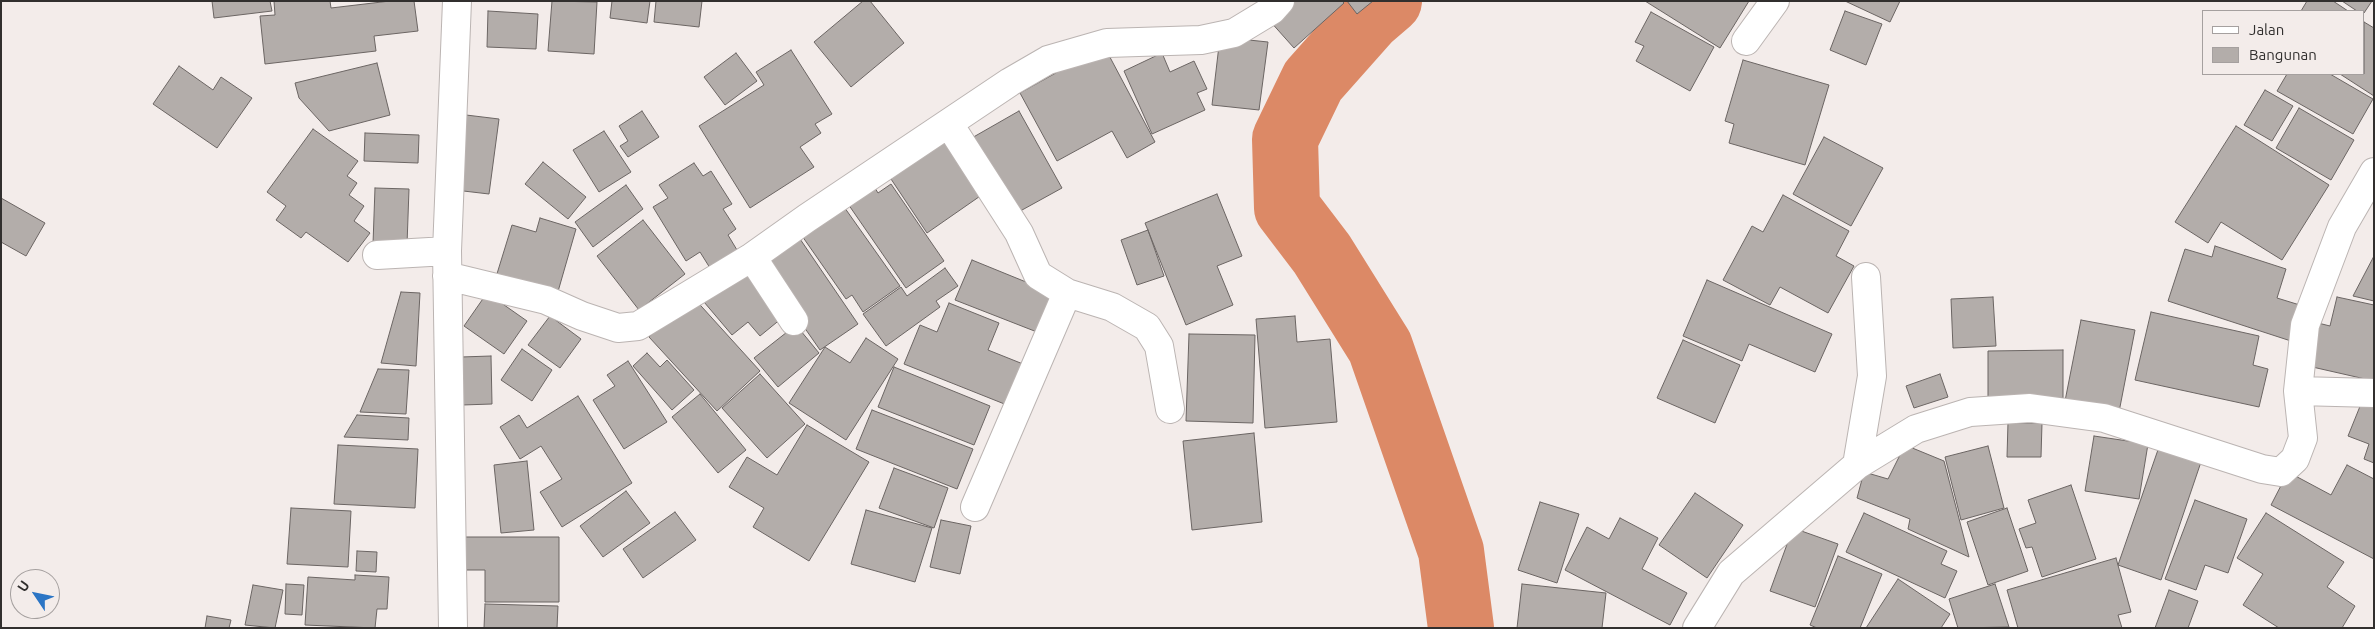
<!DOCTYPE html>
<html>
<head>
<meta charset="utf-8">
<style>
  body { margin:0 }
  #map { position:relative; width:2375px; height:629px; overflow:hidden; background:#f3ecea; font-family:Ubuntu,sans-serif }
  canvas { display:block }
  .frame { position:absolute; inset:0; border:2px solid #312f2e; pointer-events:none }
  .legend { position:absolute; left:2202px; top:10px; width:162px; height:65px; box-sizing:border-box; background:#f3ecea; border:1px solid #a5a09f; margin:0; padding:6px 9px; list-style:none; font-size:15px; color:#312f2e }
  .legend li { display:flex; align-items:center; gap:10px; height:25px }
  .legend b { width:25px; border:1px solid #a5a09f }
  .north { position:absolute; left:10px; top:569px; width:50px; height:50px; box-sizing:border-box; background:#f3ecea; border:1px solid #a5a09f; border-radius:50%; rotate:304deg; font-size:14px; font-weight:700; line-height:20px; text-align:center; color:#312f2e }
  .north::after { content:''; display:block; margin:auto; width:18px; height:22px; background:#2b75c5; clip-path:polygon(50% 0,100% 100%,50% 72%,0 100%) }
</style>
</head>
<body>
<div id="map">
<canvas width="2375" height="629"></canvas>
<div class="frame"></div>
<ul class="legend">
<li><b style="height:6px;background:#fff"></b>Jalan</li>
<li><b style="height:14px;background:#b3adaa"></b>Bangunan</li>
</ul>
<div class="north">U</div>
</div>
<script>
const g = document.querySelector('canvas').getContext('2d');
g.lineJoin = 'round';
const poly = rows => new Path2D(rows.map(r => 'M' + r).join(''));
function strokePath(path, color, width, dash) { g.strokeStyle = color; g.lineWidth = width; g.lineCap = dash ? 'butt' : 'round'; g.setLineDash(dash || []); g.stroke(path); }
function fillPath(path, color) { g.fillStyle = color; g.fill(path, 'evenodd'); }
const river = poly([
  [1389,1,1368,19,1313,81,1285,139,1287,208,1322,254,1380,347,1451,551,1461,628]
]);
const building = poly([
  [212,1,270,1,272,11,214,18,212,1],
  [274,1,330,1,331,8,390,1,414,1,418,31,374,36,376,51,265,64,260,16,275,15,274,1],
  [552,1,597,2,594,54,548,51,552,1],
  [612,1,650,1,647,23,610,18,612,1],
  [656,1,702,1,699,27,654,22,656,1],
  [863,1,870,1,904,43,851,87,814,42,863,1],
  [1290,1,1342,1,1344,3,1294,48,1269,20,1290,1],
  [1347,1,1373,1,1357,14,1347,1],
  [1645,1,1749,1,1720,48,1645,1],
  [1845,1,1900,1,1890,22,1845,1],
  [2307,1,2333,1,2348,11,2301,11,2307,1],
  [2342,1,2372,1,2364,13,2357,11,2342,1],
  [488,11,538,14,536,49,487,47,488,11],
  [1845,11,1882,24,1866,65,1830,50,1845,11],
  [1651,12,1714,47,1690,91,1636,61,1644,46,1635,42,1651,12],
  [2364,22,2374,28,2374,96,2340,74,2364,74,2364,22],
  [1220,37,1268,42,1259,110,1212,105,1220,37],
  [1104,46,1155,142,1127,158,1112,131,1057,161,1020,93,1104,46],
  [791,50,832,114,815,124,821,133,800,147,814,167,750,208,699,126,764,85,756,72,791,50],
  [736,53,757,81,725,105,704,77,736,53],
  [1162,53,1170,72,1194,61,1207,89,1197,93,1205,110,1152,134,1124,71,1162,53],
  [1743,60,1829,85,1805,165,1729,143,1734,124,1725,121,1743,60],
  [377,63,390,115,329,131,299,98,295,83,377,63],
  [179,66,213,90,221,77,252,98,217,148,153,104,179,66],
  [2287,74,2330,74,2373,99,2353,134,2277,91,2287,74],
  [2265,90,2293,106,2272,141,2244,125,2265,90],
  [2299,108,2354,140,2331,180,2276,148,2299,108],
  [642,111,659,137,628,157,620,146,628,141,619,126,642,111],
  [1019,111,1062,188,1013,215,970,139,1019,111],
  [466,115,499,119,489,194,455,190,466,115],
  [2236,126,2329,185,2282,260,2221,222,2208,243,2175,222,2236,126],
  [313,129,358,161,347,176,357,183,349,195,364,206,354,221,370,233,348,262,306,232,301,238,276,220,286,206,267,192,313,129],
  [604,131,631,172,599,192,573,150,604,131],
  [365,133,419,135,418,163,364,161,365,133],
  [946,133,986,192,927,233,887,173,946,133],
  [1824,137,1883,168,1851,226,1793,194,1824,137],
  [543,162,586,197,568,219,525,184,543,162],
  [694,163,703,176,711,171,732,204,723,209,736,229,728,235,737,250,710,268,700,252,686,261,653,207,668,198,659,185,694,163],
  [872,183,878,193,891,184,944,261,906,288,846,201,872,183],
  [626,185,643,209,593,247,575,222,626,185],
  [375,188,409,189,407,245,373,244,375,188],
  [1217,194,1242,256,1217,266,1233,305,1186,325,1145,223,1217,194],
  [1783,195,1849,231,1836,256,1854,266,1828,313,1780,287,1770,305,1723,280,1752,226,1763,232,1783,195],
  [1,198,45,223,26,256,1,242,1,198],
  [842,204,900,286,863,312,852,295,846,299,800,233,842,204],
  [540,218,576,229,557,295,496,277,512,225,536,232,540,218],
  [643,220,685,274,639,310,597,256,643,220],
  [1148,230,1164,276,1137,285,1121,240,1148,230],
  [798,236,858,324,820,350,759,262,798,236],
  [2215,246,2286,269,2277,298,2303,306,2291,341,2168,301,2185,249,2212,257,2215,246],
  [2374,256,2374,301,2353,296,2374,256],
  [972,260,1053,293,1037,332,955,300,972,260],
  [751,263,782,318,760,336,748,322,732,335,704,302,751,263],
  [945,268,958,286,936,301,940,307,886,346,863,314,901,287,907,296,945,268],
  [1707,280,1832,334,1815,372,1749,344,1742,361,1683,336,1707,280],
  [401,292,420,293,416,366,381,363,401,292],
  [487,293,527,321,504,354,464,326,487,293],
  [692,296,760,371,717,411,649,337,692,296],
  [1993,297,1996,346,1953,348,1951,299,1993,297],
  [2337,297,2374,305,2374,381,2308,366,2318,323,2330,326,2337,297],
  [949,303,999,323,988,350,1028,366,1012,407,904,364,920,325,937,332,949,303],
  [2151,312,2259,336,2253,365,2268,369,2259,407,2135,380,2151,312],
  [550,316,581,339,560,368,528,345,550,316],
  [1295,316,1297,342,1330,339,1337,422,1265,428,1256,319,1295,316],
  [2081,320,2135,330,2119,412,2065,401,2081,320],
  [796,325,819,353,778,387,754,358,796,325],
  [1189,334,1255,335,1253,423,1186,421,1189,334],
  [866,338,898,359,846,440,789,403,825,347,850,363,866,338],
  [1683,340,1740,365,1715,423,1657,398,1683,340],
  [522,349,552,370,532,401,501,380,522,349],
  [2063,350,2063,398,1988,399,1988,351,2063,350],
  [647,353,660,367,667,360,694,390,672,410,633,366,647,353],
  [491,356,492,404,462,405,461,357,491,356],
  [628,361,667,422,624,449,593,400,615,386,607,375,628,361],
  [894,367,990,406,974,445,878,407,894,367],
  [378,369,409,370,406,414,360,412,378,369],
  [760,374,805,424,767,458,722,408,760,374],
  [1940,374,1948,397,1914,408,1906,386,1940,374],
  [700,394,746,450,718,473,672,417,700,394],
  [2365,394,2374,397,2374,463,2364,459,2369,444,2348,436,2365,394],
  [578,396,632,483,562,527,540,492,562,479,541,446,520,459,500,427,519,415,527,428,578,396],
  [872,410,973,449,957,489,856,449,872,410],
  [357,415,409,418,408,440,344,437,357,415],
  [2008,423,2042,423,2041,457,2007,457,2008,423],
  [807,425,869,462,809,561,753,527,764,508,729,487,747,457,777,475,807,425],
  [1254,433,1262,522,1192,530,1183,441,1254,433],
  [2094,436,2148,444,2139,499,2085,491,2094,436],
  [2160,444,2202,459,2161,580,2118,565,2160,444],
  [338,445,418,449,415,508,334,504,338,445],
  [1905,445,1944,461,1969,557,1908,529,1910,519,1857,498,1864,472,1888,479,1905,445],
  [1988,446,2004,508,1961,520,1945,457,1988,446],
  [527,461,534,530,501,533,494,465,527,461],
  [2347,465,2374,479,2374,559,2271,505,2288,472,2331,495,2347,465],
  [894,468,948,488,934,528,879,508,894,468],
  [2071,485,2096,559,2042,577,2032,547,2026,548,2019,529,2036,523,2028,500,2071,485],
  [626,491,650,523,603,557,580,526,626,491],
  [1695,493,1743,525,1707,578,1659,545,1695,493],
  [2195,500,2247,519,2228,573,2205,565,2196,590,2165,579,2195,500],
  [1540,502,1579,514,1557,583,1518,570,1540,502],
  [291,508,351,511,348,567,287,564,291,508],
  [2007,508,2028,571,1988,585,1967,522,2007,508],
  [866,510,932,528,915,582,851,564,866,510],
  [675,512,696,540,643,578,623,549,675,512],
  [1864,513,1947,551,1941,564,1957,571,1945,598,1846,552,1864,513],
  [2266,513,2344,562,2327,587,2355,606,2342,628,2279,628,2243,605,2263,574,2237,558,2266,513],
  [1620,518,1658,538,1642,569,1687,593,1670,625,1565,570,1587,527,1609,539,1620,518],
  [941,520,971,526,960,574,930,567,941,520],
  [1793,528,1838,544,1815,607,1770,591,1793,528],
  [462,537,559,537,559,602,485,602,485,570,462,570,462,537],
  [357,551,377,552,376,572,356,571,357,551],
  [1838,556,1882,574,1860,628,1817,628,1810,625,1838,556],
  [2116,558,2131,612,2118,615,2122,628,2018,628,2007,590,2116,558],
  [355,575,389,577,387,609,377,609,375,628,305,625,308,577,355,580,355,575],
  [1898,579,1950,614,1941,628,1866,628,1898,579],
  [286,584,304,585,302,615,285,614,286,584],
  [1522,584,1606,593,1602,628,1517,628,1522,584],
  [1995,584,2009,627,1958,628,1949,599,1995,584],
  [253,585,283,590,275,628,245,625,253,585],
  [2169,590,2198,601,2188,628,2155,628,2169,590],
  [485,604,558,606,557,628,484,628,485,604],
  [207,616,231,620,229,628,205,628,207,616]
]);
const minor = poly([
  [1746,41,1775,1],
  [949,124,1019,233,1038,275,1067,293,1112,307,1147,327,1159,346,1170,409],
  [377,255,447,251],
  [752,257,794,321],
  [447,276,546,300,582,316,618,328,638,326,752,257,807,218,1010,82,1048,60,1107,43,1201,40,1234,33,1272,10,1280,1],
  [2298,391,2374,393],
  [1857,465,1872,376,1866,277],
  [975,507,1067,293],
  [453,628,447,251,457,1],
  [1697,628,1731,573,1857,465,1916,429,1970,412,2030,408,2104,418,2262,469,2281,472,2295,459,2303,438,2298,391,2305,325,2342,227,2374,172]
]);
strokePath(river, '#dc8966', 66);
fillPath(building, '#b3adaa');
strokePath(building, '#6b6563', 1);
strokePath(minor, '#bbb4b2', 30);
strokePath(minor, '#fff', 28);
</script>
</body>
</html>
